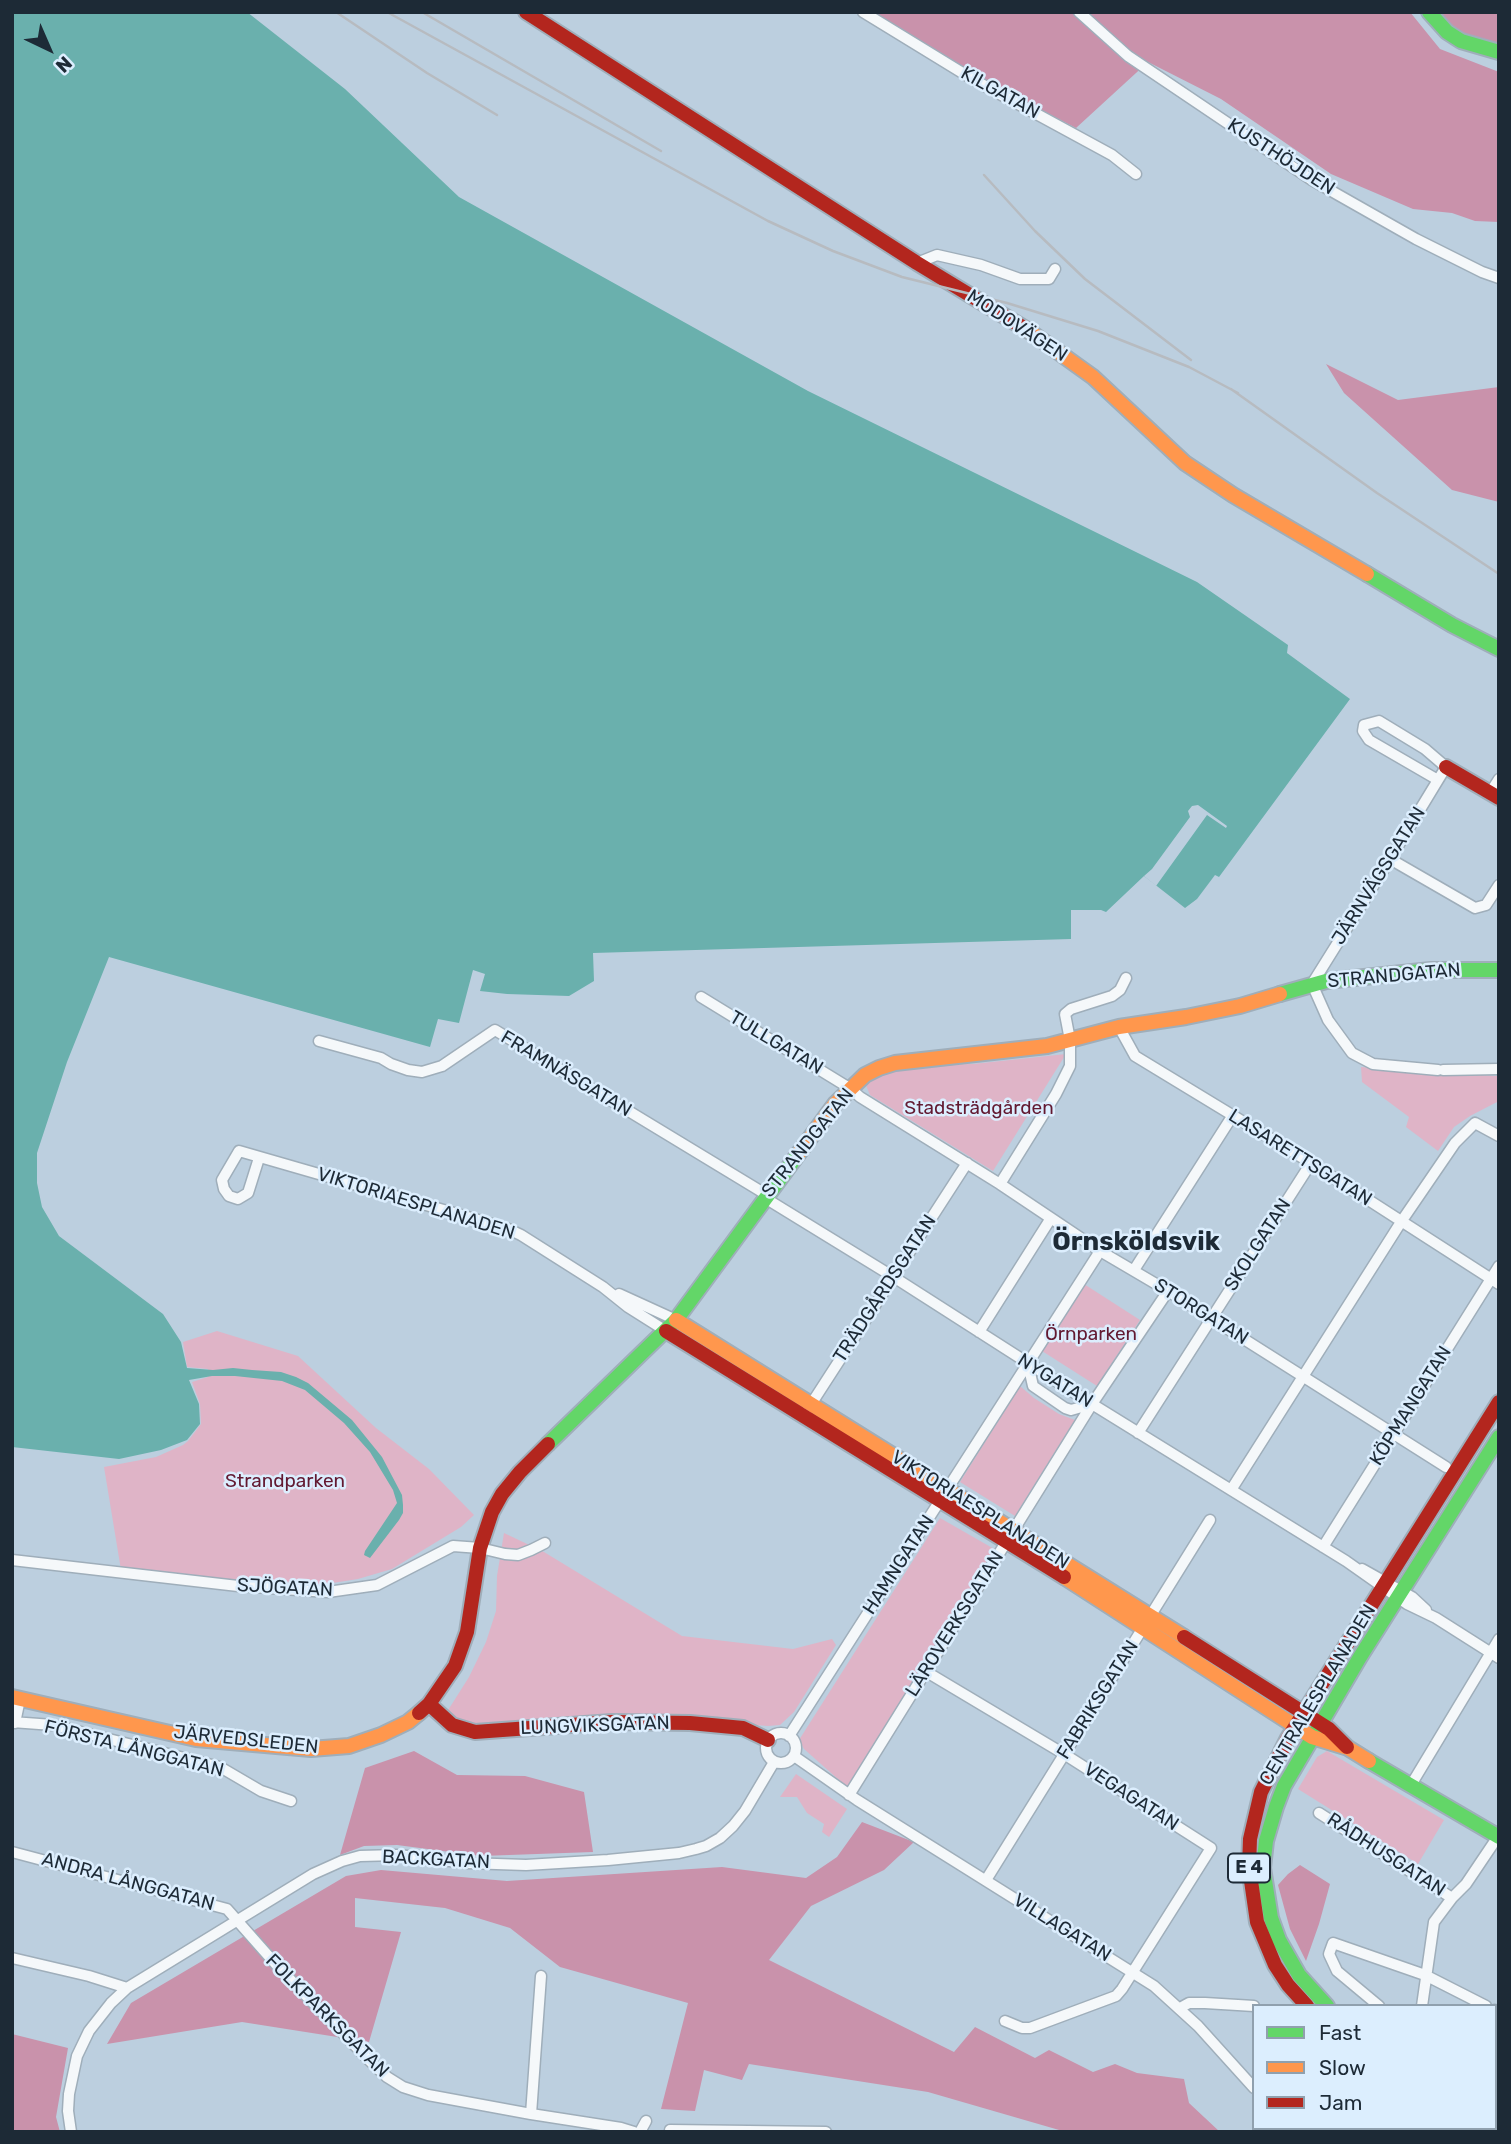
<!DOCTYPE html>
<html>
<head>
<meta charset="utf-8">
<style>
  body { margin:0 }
  #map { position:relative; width:1511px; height:2144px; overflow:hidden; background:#bccfdf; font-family:Rubik,sans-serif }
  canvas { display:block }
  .frame { position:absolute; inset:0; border:14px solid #1d2a36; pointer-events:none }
  .legend { position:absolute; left:1252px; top:2004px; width:245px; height:126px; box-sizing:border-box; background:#dceefe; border:2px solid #90a0ae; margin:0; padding:9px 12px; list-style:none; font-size:21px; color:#1d2a36 }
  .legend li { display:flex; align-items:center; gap:14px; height:35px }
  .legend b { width:35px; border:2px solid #90a0ae }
  .north { position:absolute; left:14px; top:14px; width:70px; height:70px; -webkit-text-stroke:5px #dceefe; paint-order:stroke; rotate:136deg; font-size:19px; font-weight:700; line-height:28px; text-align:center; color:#1d2a36 }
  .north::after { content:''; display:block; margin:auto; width:24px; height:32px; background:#1d2a36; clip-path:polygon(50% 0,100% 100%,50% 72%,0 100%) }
</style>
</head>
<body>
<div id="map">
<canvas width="1511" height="2144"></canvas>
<div class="frame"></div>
<ul class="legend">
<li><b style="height:9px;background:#63d668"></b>Fast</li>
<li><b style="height:9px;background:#ff974d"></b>Slow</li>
<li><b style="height:9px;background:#b3261e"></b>Jam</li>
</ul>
<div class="north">N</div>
</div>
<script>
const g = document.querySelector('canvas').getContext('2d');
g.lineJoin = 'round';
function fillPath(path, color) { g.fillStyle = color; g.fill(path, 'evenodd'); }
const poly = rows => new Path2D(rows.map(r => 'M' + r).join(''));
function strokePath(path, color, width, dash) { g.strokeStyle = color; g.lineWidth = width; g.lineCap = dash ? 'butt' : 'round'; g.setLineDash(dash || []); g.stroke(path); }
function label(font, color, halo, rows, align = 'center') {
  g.font = font + ' Rubik,sans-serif'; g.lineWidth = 5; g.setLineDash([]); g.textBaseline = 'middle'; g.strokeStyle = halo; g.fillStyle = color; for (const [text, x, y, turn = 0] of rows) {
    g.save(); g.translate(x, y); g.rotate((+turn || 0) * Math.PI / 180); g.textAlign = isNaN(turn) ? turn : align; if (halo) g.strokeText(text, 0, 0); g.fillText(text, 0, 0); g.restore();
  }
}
const green = poly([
  [1066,1054,993,1171,870,1095,865,1083,880,1072,915,1065,973,1064],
  [1361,1067,1496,1076,1499,1075,1499,1101,1470,1116,1454,1127,1438,1151,1406,1127,1409,1117,1362,1082],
  [1084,1284,1140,1320,1097,1386,1042,1351],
  [217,1331,298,1356,376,1428,429,1469,474,1515,461,1527,392,1569,358,1579,326,1584,268,1584,121,1570,104,1467,156,1457,183,1445,188,1441,201,1424,200,1404,192,1382,208,1377,208,1369,187,1367,183,1342],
  [1020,1386,1034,1398,1059,1414,1075,1420,1015,1516,960,1482],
  [940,1518,996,1550,848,1788,804,1749,799,1740],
  [504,1533,544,1552,682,1636,793,1649,832,1639,836,1645,794,1712,780,1725,768,1726,744,1724,476,1729,445,1715,469,1677,486,1642,496,1611,497,1576],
  [1327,1751,1444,1820,1418,1864,1298,1789,1317,1757],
  [796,1774,847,1809,829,1837,822,1832,824,1824,807,1813,797,1797,780,1797]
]);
const forest = poly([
  [863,12,1410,12,1440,49,1499,72,1499,222,1475,221,1452,213,1413,209,1331,174,1221,99,1148,62,1076,128,1012,95],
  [1429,12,1499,12,1499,52,1479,47],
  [1326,364,1398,400,1499,387,1499,502,1452,490,1344,393],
  [414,1751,457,1775,525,1776,584,1792,593,1852,481,1856,397,1845,364,1846,340,1855,365,1768],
  [862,1822,914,1842,884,1870,811,1906,769,1960,954,2052,975,2027,1035,2058,1049,2050,1093,2072,1115,2064,1137,2073,1184,2079,1189,2103,1220,2132,1066,2132,928,2092,749,2064,742,2080,704,2070,695,2111,661,2109,688,2003,560,1967,510,1928,445,1908,355,1898,355,1927,401,1932,369,2042,242,2022,107,2044,131,2003,346,1876,381,1870,507,1881,722,1867,806,1878,837,1857],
  [1300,1865,1330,1884,1319,1924,1306,1961,1290,1929,1278,1885,1288,1874],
  [12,2034,68,2048,56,2117,60,2132,12,2132]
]);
const water = poly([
  [12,12,247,12,345,89,459,197,808,391,1197,582,1288,645,1287,653,1350,699,1219,877,1215,875,1197,899,1185,908,1144,876,1106,912,1101,910,1071,910,1071,939,593,953,594,981,569,996,507,994,480,991,485,974,473,970,459,1023,438,1019,430,1047,109,957,67,1062,37,1153,37,1183,42,1207,59,1236,163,1314,181,1342,187,1368,213,1370,233,1368,252,1370,281,1372,296,1377,308,1383,352,1420,382,1457,402,1495,403,1505,403,1513,399,1520,370,1558,364,1555,365,1551,397,1503,393,1490,370,1452,344,1423,305,1390,282,1381,235,1376,212,1376,189,1380,199,1404,200,1424,187,1440,161,1450,119,1459,12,1447]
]);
const pier = poly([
  [1198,805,1227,826,1226,828,1207,815,1156,886,1144,876,1152,869,1190,817,1188,811,1192,806]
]);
const street = poly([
  [863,12,974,80,1112,155,1136,174],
  [1079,12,1128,56,1312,180,1416,239,1482,272,1499,278],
  [917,263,937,255,981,265,1020,279,1049,279,1055,269],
  [1490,793,1499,779],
  [1390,859,1475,908,1486,905,1499,885],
  [701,997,851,1089,860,1097,1000,1184,1100,1251,1168,1291,1446,1467],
  [1119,1027,1135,1056,1311,1163,1499,1284],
  [319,1041,381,1058,391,1064,408,1070,422,1072,442,1066,495,1030,767,1195],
  [1438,1070,1373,1064,1352,1053,1328,1020,1312,984,1390,859,1438,780,1446,767,1425,749,1379,721,1364,725,1363,731,1369,740,1438,780],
  [1443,1070,1499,1069],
  [259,1158,248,1193,238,1199,229,1196,224,1189,222,1180,239,1151,506,1228,521,1235,603,1287,628,1307,666,1331],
  [1000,1184,1056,1094,1070,1066,1070,1040,1065,1014,1071,1009,1112,996,1120,990,1126,978],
  [765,1198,892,1276,1092,1404,1346,1561,1407,1604,1436,1618,1499,1658],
  [1134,1270,1233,1115],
  [619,1294,676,1320],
  [979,1332,1051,1218],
  [1028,1364,1033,1386,1065,1408,1071,1410,1092,1404],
  [808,1409,967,1163],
  [1138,1433,1311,1163],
  [1231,1490,1401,1222,1455,1143,1475,1123,1499,1136],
  [1323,1547,1499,1266],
  [12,1560,238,1586,328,1592,377,1585,453,1546,480,1548,505,1554,518,1555,531,1550,545,1543],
  [1362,1569,1412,1597,1426,1610],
  [925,1671,1064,1754,1211,1848,1122,1989,1116,1996,1030,2028,1022,2028,1005,2021],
  [12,1722,53,1725,220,1767,261,1791,291,1801],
  [15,1723,20,1699],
  '766 1748a15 15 0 1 1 30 0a15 15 0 1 1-30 0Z',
  [789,1736,1100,1251],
  [794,1756,857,1800,1154,1986,1198,2026,1254,2088],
  [1411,1785,1499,1639],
  [849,1795,1092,1404,1168,1291],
  [1319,1813,1452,1898],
  [12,1852,227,1909,280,1969,368,2059,387,2077,403,2087,428,2095,531,2114,621,2128,634,2132],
  [986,1880,1210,1520],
  [12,1958,89,1976,127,1988],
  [1379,2006,1337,1971,1329,1954,1333,1943,1425,1975,1486,2006],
  [1422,2006,1434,1922,1452,1898,1466,1884,1499,1835],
  [1180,2008,1189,2003,1205,2003,1254,2006],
  [1495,2010,1499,2012],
  [531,2114,541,1976],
  [1287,2128,1290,2132],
  [1299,2128,1304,2132],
  [670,2130,826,2132],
  [71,2132,68,2111,69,2094,77,2056,89,2031,111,2003,127,1988,313,1874,342,1861,360,1856,398,1855,467,1863,526,1865,608,1860,679,1853,696,1849,706,1846,720,1838,733,1826,745,1811,774,1762],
  [640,2132,646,2121]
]);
const fast = poly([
  [1429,12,1447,32,1461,41,1499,52],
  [1367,574,1452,625,1499,649],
  [1280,994,1326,981,1431,970,1499,970],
  [548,1444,676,1320,799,1153],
  [1369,1761,1499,1837],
  [1327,2006,1299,1975,1279,1940,1271,1918,1263,1868,1266,1841,1276,1807,1284,1786,1360,1657,1499,1437],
  [1495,2097,1499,2099],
  [1495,2114,1499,2116]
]);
const slow = poly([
  [1029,331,1093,377,1185,463,1233,495,1367,574],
  [799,1153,835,1104,865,1075,879,1068,895,1063,1047,1046,1119,1027,1186,1017,1240,1006,1280,994],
  [676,1320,1184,1637],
  [1064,1577,1312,1737,1348,1748,1369,1761],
  [12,1697,196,1739,311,1749,349,1746,381,1735,408,1722,419,1713]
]);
const jam = poly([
  [526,12,917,263,1029,331],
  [1446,767,1499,798],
  [666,1331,1064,1577],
  [1184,1637,1329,1729,1347,1747],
  [429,1704,452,1725,475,1732,612,1722,690,1723,743,1728,768,1740],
  [419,1713,429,1704,455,1666,467,1632,480,1548,492,1512,502,1494,520,1472,548,1444],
  [1307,2006,1288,1985,1275,1965,1257,1922,1249,1867,1250,1839,1261,1792,1288,1738,1499,1402]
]);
const rail = poly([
  [336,12,427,73,497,115],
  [387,12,768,221,833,251,902,277,1007,303,1098,331,1189,367,1238,393],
  [422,12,661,151],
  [984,175,1035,231,1085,279,1191,360],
  [1231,389,1377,493,1499,574]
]);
const shields = [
  [1249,1868,42]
];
const shieldNames = [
  ["E 4",1249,1868]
];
const streetNames = [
  ["KILGATAN",1000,93,29],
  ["KUSTHÖJDEN",1281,157,33],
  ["MODOVÄGEN",1017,326,33],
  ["JÄRNVÄGSGATAN",1379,876,-58],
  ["STRANDGATAN",1394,976,-5],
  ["TULLGATAN",776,1043,31],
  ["FRAMNÄSGATAN",566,1074,31],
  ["STRANDGATAN",808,1143,-51],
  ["LASARETTSGATAN",1300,1158,32],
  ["VIKTORIAESPLANADEN",416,1204,17],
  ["SKOLGATAN",1258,1245,-57],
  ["TRÄDGÅRDSGATAN",885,1289,-57],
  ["STORGATAN",1201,1312,32],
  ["NYGATAN",1055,1381,32],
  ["KÖPMANGATAN",1411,1406,-58],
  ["VIKTORIAESPLANADEN",980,1510,32],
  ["HAMNGATAN",899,1565,-57],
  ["SJÖGATAN",285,1588,3],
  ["LÄROVERKSGATAN",955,1624,-58],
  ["CENTRALESPLANADEN",1318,1695,-59],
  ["FABRIKSGATAN",1098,1700,-58],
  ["LUNGVIKSGATAN",595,1726,-2],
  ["JÄRVEDSLEDEN",246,1740,6],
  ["FÖRSTA LÅNGGATAN",134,1749,14],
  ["VEGAGATAN",1131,1797,33],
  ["RÅDHUSGATAN",1386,1855,33],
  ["BACKGATAN",436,1860,3],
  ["ANDRA LÅNGGATAN",128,1882,15],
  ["VILLAGATAN",1062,1928,32],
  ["FOLKPARKSGATAN",327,2016,45]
];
const parkNames = [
  ["Stadsträdgården",979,1109],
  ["Örnparken",1091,1335],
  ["Strandparken",285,1482]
];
const districtNames = [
  ["Örnsköldsvik",1136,1242]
];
fillPath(green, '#dfb4c7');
fillPath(forest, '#c992ab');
fillPath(water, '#6ab0ad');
fillPath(pier, '#bccfdf');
strokePath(street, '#9faeba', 13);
strokePath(fast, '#9faeba', 18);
strokePath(slow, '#9faeba', 18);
strokePath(jam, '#9faeba', 18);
strokePath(street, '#f5f8fa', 10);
strokePath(fast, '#63d668', 14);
strokePath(slow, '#ff974d', 14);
strokePath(jam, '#b3261e', 14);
strokePath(rail, '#b7bbc0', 2.5);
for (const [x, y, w] of shields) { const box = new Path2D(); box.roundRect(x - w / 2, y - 14.5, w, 29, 5); g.fillStyle = '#dceefe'; g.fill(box); strokePath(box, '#1d2a36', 2); }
label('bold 18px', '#1d2a36', null, shieldNames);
label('19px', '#1d2a36', '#dceefe', streetNames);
label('19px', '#621931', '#dceefe', parkNames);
label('bold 26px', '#1d2a36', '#dceefe', districtNames);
</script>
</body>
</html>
